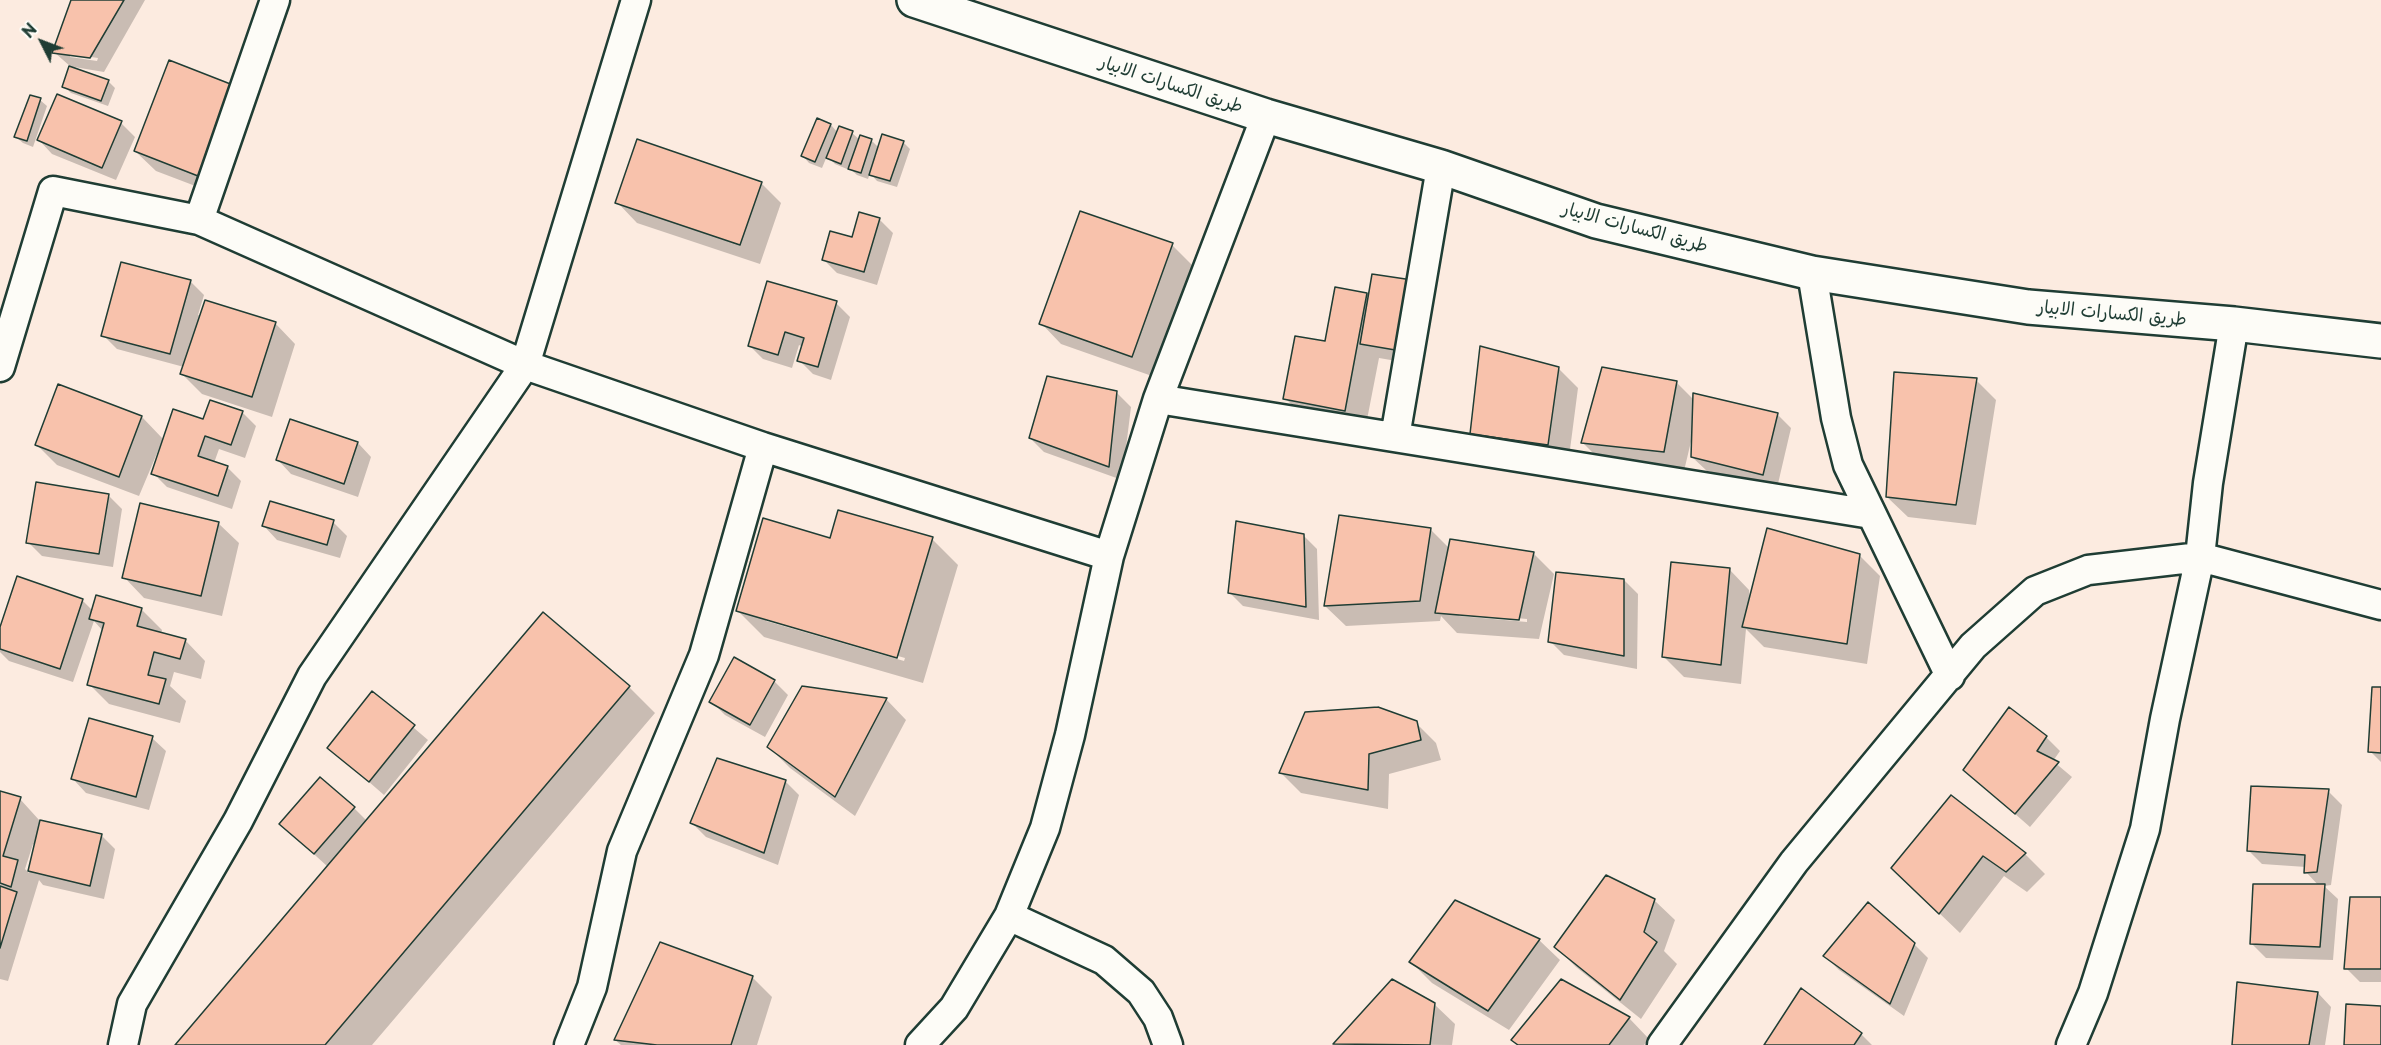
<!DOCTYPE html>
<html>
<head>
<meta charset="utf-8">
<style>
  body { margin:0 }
  #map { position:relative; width:2381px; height:1045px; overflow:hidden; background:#fcebe0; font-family:"Playpen Sans",sans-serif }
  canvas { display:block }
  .north { position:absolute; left:12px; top:12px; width:60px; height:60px; -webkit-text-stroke:4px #fdfcf7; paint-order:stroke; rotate:312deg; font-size:16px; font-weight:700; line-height:24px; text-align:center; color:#1f3d34 }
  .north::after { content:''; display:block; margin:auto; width:21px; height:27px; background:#1f3d34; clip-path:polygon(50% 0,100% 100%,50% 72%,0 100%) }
</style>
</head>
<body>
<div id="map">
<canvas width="2381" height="1045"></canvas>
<div class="north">N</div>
</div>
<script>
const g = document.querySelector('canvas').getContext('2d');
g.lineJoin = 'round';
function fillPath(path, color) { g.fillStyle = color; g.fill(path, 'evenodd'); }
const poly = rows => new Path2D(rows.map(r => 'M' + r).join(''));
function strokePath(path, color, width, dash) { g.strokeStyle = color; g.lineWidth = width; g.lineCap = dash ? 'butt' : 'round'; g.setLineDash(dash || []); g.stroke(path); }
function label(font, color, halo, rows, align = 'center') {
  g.font = font + ' "Playpen Sans","Playpen Sans Arabic",sans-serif'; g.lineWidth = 4.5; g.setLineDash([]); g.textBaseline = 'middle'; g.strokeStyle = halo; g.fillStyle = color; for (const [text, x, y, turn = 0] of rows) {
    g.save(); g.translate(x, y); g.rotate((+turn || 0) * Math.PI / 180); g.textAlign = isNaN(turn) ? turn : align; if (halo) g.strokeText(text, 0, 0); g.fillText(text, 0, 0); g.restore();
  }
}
const shadow = poly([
  [72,0,145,0,104,72,74,67,108,81,115,88,108,106,71,93,64,86,71,67,54,52],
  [70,54,98,58,97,61,70,57],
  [232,86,219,195,156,171,135,151],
  [30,97,40,100,47,106,33,147,23,143,16,137],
  [818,120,831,125,838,133,852,133,860,140,871,140,879,148,903,142,910,149,897,187,877,181,870,173,868,179,857,175,848,167,847,169,835,164,827,156,822,168,809,163,803,156],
  [121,123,135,137,116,180,52,154,39,140],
  [761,183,781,203,760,264,637,223,617,202],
  [861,214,880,220,893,233,877,285,837,273,823,259,853,239],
  [1172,245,1192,265,1152,376,1061,344,1041,323],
  [190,281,204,295,198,315,275,323,295,344,272,417,202,394,182,374,184,367,117,349,103,335],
  [1367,294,1420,365,1379,358,1365,430,1305,418,1285,398],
  [836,303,850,317,831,380,813,374,799,360,803,347,799,345,792,368,763,359,749,345],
  [1558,368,1578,388,1568,465,1492,454,1471,434],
  [1976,380,1996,400,1976,525,1908,517,1887,497],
  [1677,383,1694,400,1777,414,1791,428,1777,488,1707,471,1692,457,1693,433,1684,471,1603,463,1583,443],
  [59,386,142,417,163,439,139,496,57,465,37,445],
  [1117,393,1131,407,1122,480,1044,452,1030,438],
  [242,412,256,426,245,458,219,449,214,463,227,467,241,481,232,509,167,487,153,473,204,420],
  [291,421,358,443,371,457,358,497,291,474,278,460],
  [108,495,122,509,113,567,42,556,28,542],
  [333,522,347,536,340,558,277,540,264,526],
  [218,523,239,543,222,616,144,598,124,577],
  [1431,530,1450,549,1533,553,1554,574,1539,639,1457,633,1441,616,1440,621,1346,626,1325,606],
  [1459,613,1527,619,1527,622,1459,616],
  [1303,535,1317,549,1319,620,1243,606,1229,592],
  [932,539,958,565,923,683,764,637,738,611,831,540],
  [766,618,905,658,904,661,766,621],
  [1859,555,1880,576,1867,664,1764,647,1746,629,1741,684,1684,677,1663,656,1729,569,1749,590,1750,601],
  [1624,580,1638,594,1637,669,1564,655,1550,641],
  [82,600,93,611,141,609,162,630,161,634,185,640,205,661,201,679,174,672,170,686,186,701,180,723,109,704,89,684,103,631,94,621,73,682,9,661,0,652,0,632],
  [735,659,774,681,788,695,765,737,725,715,711,701],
  [629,687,655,713,372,1045,177,1045,328,867,281,824,354,808,367,821],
  [2381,688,2381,762,2370,751],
  [373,693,428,740,384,795,329,747],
  [886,699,906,720,855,816,790,768,769,747],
  [1416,723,1436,743,1441,760,1389,774,1388,809,1301,793,1281,773],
  [2046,737,2060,751,2053,761,2072,777,2030,827,1965,770],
  [152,738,166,751,149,810,86,793,73,779],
  [785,781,799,795,778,865,706,837,692,823],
  [2328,791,2342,805,2331,885,2324,886,2338,899,2333,960,2266,958,2252,944,2319,886,2306,872,2306,867,2262,864,2248,850],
  [0,792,20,799,40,821,101,835,115,849,104,899,43,885,39,880,8,981,0,979],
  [33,844,35,845,29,873,25,869],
  [1951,797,2025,854,2045,874,2027,892,2004,876,1960,933,1913,888],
  [2381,899,2381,982,2360,982,2346,968],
  [1654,900,1675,920,1664,951,1677,964,1641,1019,1576,967,1556,947],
  [1456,902,1539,940,1560,960,1509,1030,1432,983,1411,962],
  [1914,944,1928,958,1904,1016,1839,970,1825,956],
  [752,977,772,997,757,1045,621,1045,615,1040],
  [1393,981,1434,1004,1455,1024,1452,1045,1335,1044],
  [2318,993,2331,1007,2325,1045,2233,1045],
  [1629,1018,1649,1039,1644,1045,1518,1045],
  [1861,1034,1872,1045,1766,1045]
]);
const building = poly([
  [71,0,124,0,90,58,52,53,71,0],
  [169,60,233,85,198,176,134,151,169,60],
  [69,66,109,80,101,101,62,87,69,66],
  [57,94,122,121,102,168,37,140,57,94],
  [30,95,41,98,27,141,14,137,30,95],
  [817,118,831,124,815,162,801,156,817,118],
  [839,126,853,131,841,164,826,158,839,126],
  [882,134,904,141,890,181,869,175,882,134],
  [860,135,872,139,861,173,848,169,860,135],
  [637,139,762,182,740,245,615,203,637,139],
  [1080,211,1173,243,1132,357,1039,324,1080,211],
  [859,212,880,218,864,272,822,260,830,231,852,237,859,212],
  [121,262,191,280,170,354,101,336,121,262],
  [1372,274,1419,281,1407,352,1360,344,1372,274],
  [767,281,837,301,818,367,797,361,804,338,785,332,778,355,748,346,767,281],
  [1335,287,1367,293,1345,411,1283,399,1295,336,1325,341,1335,287],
  [205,300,276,322,252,397,180,374,205,300],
  [1480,346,1559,367,1548,445,1470,434,1480,346],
  [1602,367,1677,381,1664,452,1581,443,1602,367],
  [1894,372,1977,378,1956,505,1886,497,1894,372],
  [1047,376,1117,391,1109,467,1029,438,1047,376],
  [58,384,142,416,119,477,35,445,58,384],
  [1693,393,1778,413,1763,475,1691,457,1693,393],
  [210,400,243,411,231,445,205,436,198,456,228,466,218,496,151,474,173,409,203,419,210,400],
  [290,419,358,442,344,484,276,460,290,419],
  [36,482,109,494,99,554,26,543,36,482],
  [270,501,334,520,327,545,262,526,270,501],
  [140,503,219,522,201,596,122,578,140,503],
  [838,510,933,537,897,658,736,611,763,518,830,538,838,510],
  [1339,515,1431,528,1420,601,1324,606,1339,515],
  [1236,521,1304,534,1306,607,1228,593,1236,521],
  [1767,528,1860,554,1847,644,1742,627,1767,528],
  [1450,539,1534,552,1519,620,1435,613,1450,539],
  [1671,562,1730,568,1721,665,1662,657,1671,562],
  [1556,572,1624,579,1624,656,1548,642,1556,572],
  [17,576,83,599,60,669,0,649,0,627,17,576],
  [96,595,142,608,137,626,186,639,180,659,154,652,148,675,166,679,159,704,87,685,104,623,89,619,96,595],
  [543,612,630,686,325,1045,175,1045,543,612],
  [734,657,775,680,750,725,709,702,734,657],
  [802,686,887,698,835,797,767,747,802,686],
  [2372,687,2381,687,2381,753,2368,752,2372,687],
  [372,691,415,725,369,782,327,748,372,691],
  [1378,707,1417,721,1421,740,1369,754,1368,790,1279,773,1305,712,1378,707],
  [2009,707,2047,736,2037,751,2059,762,2015,814,1963,770,2009,707],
  [89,718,153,736,136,797,71,779,89,718],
  [717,758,786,780,764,853,690,823,717,758],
  [320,777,355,807,314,854,279,824,320,777],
  [2251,786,2329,789,2317,872,2304,873,2305,855,2247,851,2251,786],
  [0,791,21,797,3,856,18,860,11,887,0,883,0,791],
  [1951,795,2026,853,2006,872,1983,856,1939,914,1891,868,1951,795],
  [40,820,102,834,90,886,28,871,40,820],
  [1606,875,1655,899,1644,932,1657,942,1620,1000,1554,947,1606,875],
  [2253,884,2325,884,2320,947,2250,944,2253,884],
  [0,886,17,892,0,948,0,886],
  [2350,897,2381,897,2381,969,2344,969,2350,897],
  [1455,900,1540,939,1488,1011,1409,962,1455,900],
  [1868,902,1915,943,1890,1004,1823,956,1868,902],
  [660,942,753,976,731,1045,657,1045,614,1040,660,942],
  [1392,979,1435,1003,1430,1045,1333,1044,1392,979],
  [1561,979,1630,1017,1609,1045,1518,1045,1511,1040,1561,979],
  [2237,982,2318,992,2309,1045,2232,1045,2237,982],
  [1801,988,1862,1033,1854,1045,1764,1045,1801,988],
  [2346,1004,2381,1006,2381,1045,2344,1045,2346,1004]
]);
const minor = poly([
  [199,220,275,0],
  [1812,273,1836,418,1848,465,1950,676],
  [0,367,53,191,199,220,525,365,763,447,1109,556],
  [1158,399,1871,514],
  [1395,437,1441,167],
  [1009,916,1104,960,1141,992,1158,1018,1168,1045],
  [123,1045,132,1004,238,821,312,676,525,365,636,0],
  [569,1045,592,987,622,851,704,655,763,447],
  [920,1045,954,1008,1009,916,1045,828,1070,735,1109,556,1158,399,1266,116],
  [1662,1045,1794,862,1973,646,2035,591,2088,570,2200,557,2381,605],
  [2071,1045,2093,993,2145,829,2165,719,2200,557,2208,483,2234,324]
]);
const tertiary = poly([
  [914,0,1266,116,1441,167,1596,221,1812,273,2028,307,2234,324,2381,341]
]);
const streetNames = [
  ["طريق الكسارات الابيار",1171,85,18],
  ["طريق الكسارات الابيار",1635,228,15],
  ["طريق الكسارات الابيار",2112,314,5]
];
fillPath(shadow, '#0003');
fillPath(building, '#f8c2ac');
strokePath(building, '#1f3d34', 1.5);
strokePath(minor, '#1f3d34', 33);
strokePath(tertiary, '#1f3d34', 38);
strokePath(minor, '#fdfcf7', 28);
strokePath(tertiary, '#fdfcf7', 33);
label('18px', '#1f3d34', '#fdfcf7', streetNames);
</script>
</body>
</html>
